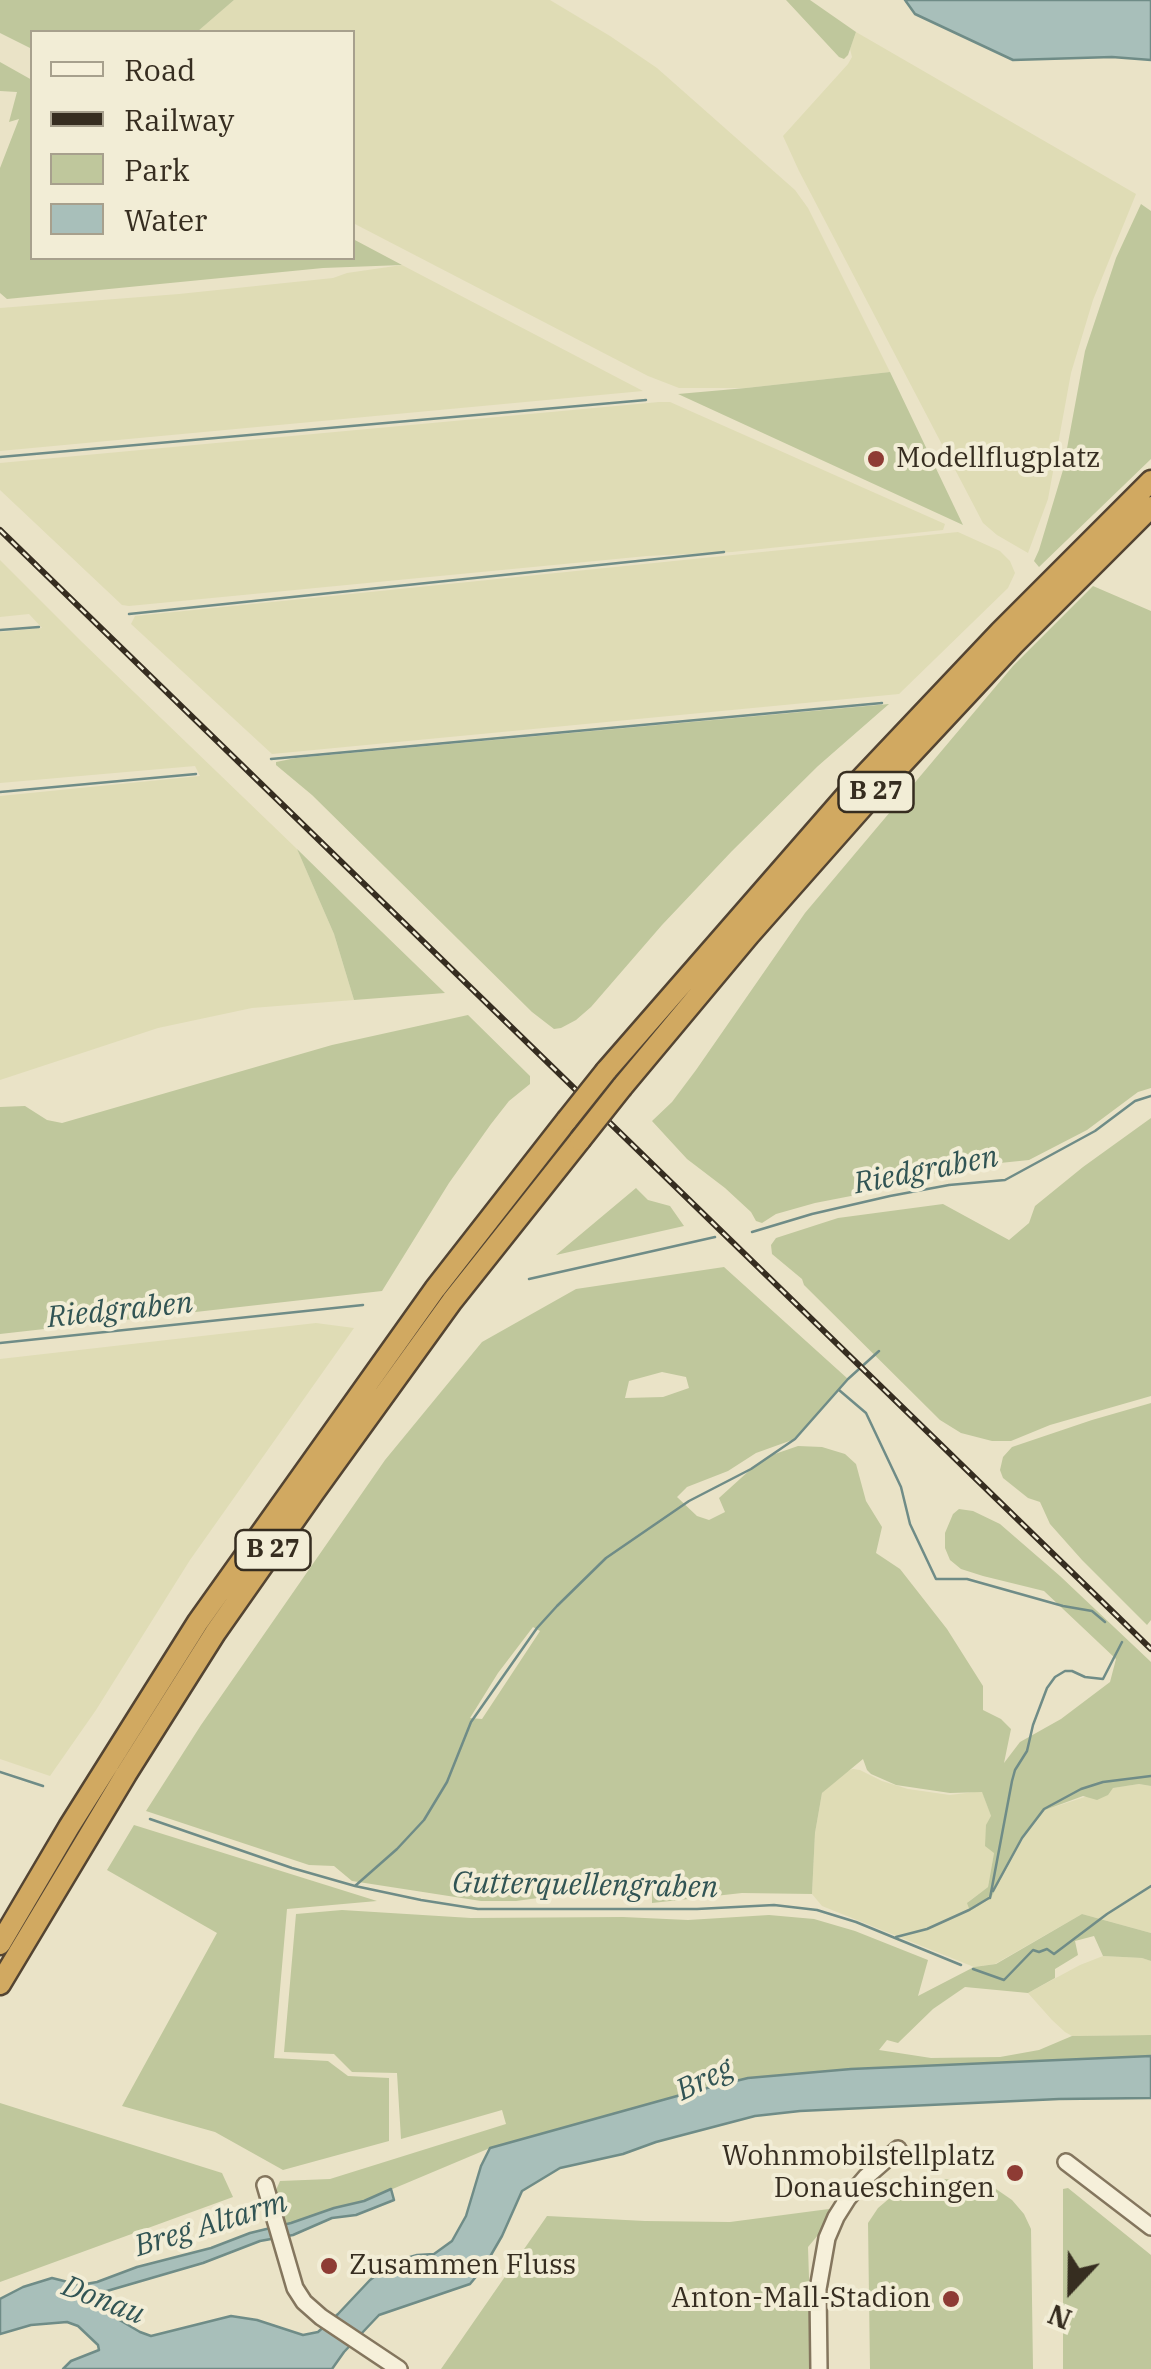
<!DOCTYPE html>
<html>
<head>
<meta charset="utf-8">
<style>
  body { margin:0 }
  #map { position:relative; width:1151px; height:2369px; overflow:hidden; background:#eae3c7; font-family:"IBM Plex Serif",serif }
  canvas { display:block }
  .legend { position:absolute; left:30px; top:30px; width:325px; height:230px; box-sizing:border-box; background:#f2edd6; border:2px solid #a7a08d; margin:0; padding:12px 18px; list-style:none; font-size:30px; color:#362d20 }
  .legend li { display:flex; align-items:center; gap:20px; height:50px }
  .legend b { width:50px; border:2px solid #a7a08d }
  .north { position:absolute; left:1021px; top:2239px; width:100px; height:100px; -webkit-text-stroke:8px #f2edd6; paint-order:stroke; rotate:202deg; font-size:28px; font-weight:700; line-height:40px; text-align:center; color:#362d20 }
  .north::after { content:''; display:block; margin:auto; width:35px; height:45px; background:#362d20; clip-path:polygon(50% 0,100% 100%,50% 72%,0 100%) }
</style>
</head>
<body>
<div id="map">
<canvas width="1151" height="2369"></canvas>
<ul class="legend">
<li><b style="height:12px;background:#f6f0da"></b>Road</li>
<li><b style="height:12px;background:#362d20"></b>Railway</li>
<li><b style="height:28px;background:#bfc79c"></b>Park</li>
<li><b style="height:28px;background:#a8bfba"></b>Water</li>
</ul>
<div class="north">N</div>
</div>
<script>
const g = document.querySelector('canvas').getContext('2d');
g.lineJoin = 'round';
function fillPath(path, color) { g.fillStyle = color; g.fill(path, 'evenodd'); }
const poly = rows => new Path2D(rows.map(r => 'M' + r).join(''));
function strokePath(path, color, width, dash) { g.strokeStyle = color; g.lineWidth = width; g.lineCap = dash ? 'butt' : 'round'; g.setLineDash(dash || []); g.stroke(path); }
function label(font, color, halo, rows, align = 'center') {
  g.font = font + ' "IBM Plex Serif",serif'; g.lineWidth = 8; g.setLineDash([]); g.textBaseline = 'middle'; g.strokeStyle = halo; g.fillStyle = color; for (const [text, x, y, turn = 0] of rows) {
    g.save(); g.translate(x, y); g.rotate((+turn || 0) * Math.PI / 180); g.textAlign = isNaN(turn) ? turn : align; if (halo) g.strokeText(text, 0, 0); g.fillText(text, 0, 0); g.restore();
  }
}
const farmland = poly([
  [234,0,550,0,610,36,657,68,795,190,808,208,890,372,746,388,679,388,648,376,353,223,352,32,197,32],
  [856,32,1136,194,1093,300,1071,373,1048,499,1028,553,997,535,983,523,799,171,783,136,848,64,852,57,850,49],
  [402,265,643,391,0,451,0,308,179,294,333,278,347,273],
  [659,402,670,402,945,524,943,530,732,552,647,556,129,606,122,605,0,490,0,463],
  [958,532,1000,551,1010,561,1015,573,1008,588,899,694,272,754,131,624,135,616],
  [0,560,82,642,297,849,334,934,354,1000,252,1008,158,1028,0,1080,0,796,200,776,195,766,0,783,0,632,42,628,29,614,0,617],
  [316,1323,354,1328,190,1560,96,1710,50,1776,0,1759,0,1359],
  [853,1769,860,1770,882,1781,908,1789,950,1795,982,1791,991,1816,994,1853,988,1887,968,1902,991,1898,1022,1839,1045,1810,1112,1788,1139,1784,1151,1786,1151,1933,1082,1914,995,1964,974,1967,822,1906,812,1894,815,1833,822,1793,846,1771],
  [1103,1956,1142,1958,1151,1961,1151,2035,1072,2036,1065,2032,1052,2020,1028,1993,1080,1965]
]);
const green = poly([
  [0,0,234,0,197,32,32,32,32,49,0,33],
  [786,0,810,0,856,32,848,55,844,59,839,57],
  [0,62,32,80,32,258,352,258,353,239,402,265,323,268,7,299,0,293,0,168,19,119,9,122,17,92,0,91],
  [1141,204,1151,211,1151,459,1039,567,1034,561,1039,550,1063,470,1085,351,1116,258],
  [890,372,963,525,678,394,746,388],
  [1093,586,1151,611,1151,1088,1138,1092,1087,1130,1029,1160,971,1166,942,1171,892,1188,815,1203,776,1214,762,1223,756,1221,751,1212,725,1188,687,1159,652,1121,672,1102,696,1070,805,913,1013,666],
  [889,704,818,766,732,851,662,925,591,1007,576,1020,561,1028,554,1029,532,1012,312,795,276,765,276,762,296,758],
  [297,849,350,901,445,993,354,1000,334,934],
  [468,1015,530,1076,530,1084,509,1101,491,1124,449,1183,382,1291,0,1334,0,1107,25,1106,47,1120,62,1123,332,1045],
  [1151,1118,1151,1396,1050,1425,1011,1441,992,1441,961,1433,940,1420,804,1285,802,1279,772,1254,771,1245,776,1238,838,1218,943,1204,1009,1240,1029,1223,1035,1206,1083,1167],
  [636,1188,648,1200,670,1206,684,1226,556,1255],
  [724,1267,848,1379,795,1439,756,1453,728,1471,687,1487,677,1497,697,1516,709,1520,725,1512,719,1498,751,1469,772,1455,798,1446,822,1447,845,1454,856,1464,866,1501,882,1527,876,1553,900,1569,947,1629,983,1686,983,1710,1001,1719,1011,1729,1004,1763,1020,1742,1061,1719,1110,1682,1116,1659,1044,1591,983,1576,961,1569,950,1560,945,1548,945,1533,953,1514,959,1509,973,1511,1000,1524,1060,1576,1151,1662,1151,1786,1139,1784,1113,1788,1108,1795,1097,1800,1083,1796,1045,1810,1022,1839,991,1898,970,1911,967,1903,988,1887,994,1853,985,1846,986,1825,991,1816,982,1792,950,1793,896,1785,871,1774,867,1770,863,1759,822,1793,815,1833,812,1894,742,1893,652,1903,652,1882,632,1897,553,1896,516,1901,481,1901,352,1881,334,1866,309,1865,146,1811,201,1725,385,1460,482,1342,576,1289],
  [662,1372,686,1377,689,1388,663,1397,625,1398,629,1381],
  [533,1627,540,1631,482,1719,470,1718,498,1673],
  [1151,1403,1151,1620,1147,1625,1082,1560,1050,1524,1040,1502,1028,1498,1003,1478,1000,1470,1003,1457,1012,1447,1092,1420],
  [134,1825,377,1901,287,1909,274,2058,328,2061,348,2076,389,2078,389,2141,283,2170,215,2132,122,2106,217,1933,107,1870],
  [342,1910,471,1918,623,1917,688,1920,769,1915,814,1919,855,1931,928,1960,918,1996,974,1967,996,1964,1082,1914,1151,1933,1151,1961,1142,1958,1103,1956,1094,1936,1075,1941,1078,1955,1055,1969,1055,1978,1028,1993,965,1987,933,2009,898,2043,887,2040,879,2050,931,2058,1000,2057,1039,2050,1072,2036,1151,2035,1151,2056,851,2069,748,2078,695,2091,490,2148,364,2201,334,2208,283,2225,277,2198,276,2190,280,2181,330,2179,506,2124,502,2110,401,2139,397,2073,352,2072,334,2054,284,2052,296,1914],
  [0,2103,222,2173,233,2197,0,2282],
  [943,2179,979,2182,996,2189,1012,2200,1024,2214,1031,2229,1033,2369,870,2369,868,2223,878,2208,891,2197,924,2181],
  [1068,2188,1151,2255,1151,2369,1063,2369,1063,2189],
  [829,2209,829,2222,808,2247,812,2369,441,2369,547,2216,645,2221,730,2222]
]);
const water = poly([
  [905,0,1151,0,1151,60,1112,57,1013,60,915,14,905,0],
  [1151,2056,1151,2098,1059,2099,800,2111,755,2116,656,2142,623,2154,560,2168,522,2191,502,2236,484,2267,470,2284,379,2315,344,2352,332,2369,63,2369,71,2361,99,2350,98,2345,78,2326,67,2322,31,2325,0,2334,0,2299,23,2287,52,2278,80,2285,97,2282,137,2267,211,2248,250,2233,291,2223,334,2208,364,2201,391,2189,394,2200,356,2215,332,2218,293,2235,260,2241,203,2263,100,2293,93,2298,94,2303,111,2315,140,2332,151,2336,231,2316,257,2320,303,2335,318,2332,338,2314,370,2280,393,2262,417,2255,434,2254,452,2241,466,2216,481,2166,490,2148,695,2091,748,2078,851,2069,1151,2056]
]);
const stream = poly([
  [0,457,646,400],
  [129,614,724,552],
  [0,630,39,627],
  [271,759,882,703],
  [0,792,196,774],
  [752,1232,812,1214,890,1196,949,1185,1005,1180,1095,1131,1135,1101,1151,1096],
  [529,1279,715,1237],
  [0,1343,363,1305],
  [839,1390,866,1413,901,1487,910,1524,936,1579,967,1579,1063,1606,1092,1611,1105,1622],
  [0,1772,43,1786],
  [150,1819,292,1868,355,1886,421,1900,478,1909,697,1909,774,1905,817,1910,856,1922,961,1965],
  [355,1886,397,1849,424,1820,447,1782,471,1722,537,1628,557,1606,606,1558,689,1501,751,1469,795,1439,848,1379,879,1351],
  [993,1891,1022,1838,1044,1809,1081,1789,1103,1782,1151,1776],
  [990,1898,1012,1781,1015,1770,1027,1751,1033,1725,1047,1688,1055,1677,1065,1671,1072,1671,1085,1677,1103,1679,1122,1642],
  [896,1937,927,1929,969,1910,989,1898],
  [973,1969,1004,1980,1033,1950,1039,1952,1047,1949,1054,1954,1107,1914,1151,1886]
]);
const minor = poly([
  [1066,2162,1151,2227],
  [265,2185,295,2288,304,2302,321,2317,399,2369],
  [819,2369,818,2289,827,2238,836,2217,848,2198,866,2177,898,2149]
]);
const highway = poly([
  [606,1071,859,781,1000,632,1151,481],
  [622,1087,749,935,872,796,1013,645,1151,507],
  [0,1944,69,1827,198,1622,435,1289,567,1120],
  [0,1984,126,1774,215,1633,314,1492,452,1301,580,1140]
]);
const rail = poly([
  [0,530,1151,1649]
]);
const highwayBridge = poly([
  [567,1120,606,1071],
  [580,1140,622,1087]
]);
const markers = [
  [876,459,10,"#8e3b34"],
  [1015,2173,10,"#8e3b34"],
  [329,2266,10,"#8e3b34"],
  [951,2299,10,"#8e3b34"]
];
const shields = [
  [876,792,75],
  [273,1550,75]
];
const shieldNames = [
  ["B 27",876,792],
  ["B 27",273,1550]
];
const poiNames = [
  ["Modellflugplatz",896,459],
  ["Wohnmobilstellplatz",995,2157,"right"],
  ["Donaueschingen",995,2189,"right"],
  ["Zusammen Fluss",349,2266],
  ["Anton-Mall-Stadion",931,2299,"right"]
];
const waterNames = [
  ["Riedgraben",926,1171,-11],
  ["Riedgraben",120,1311,-6],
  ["Gutterquellengraben",585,1886,1],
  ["Breg",705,2080,-26],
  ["Breg Altarm",211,2225,-17],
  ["Donau",103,2301,21]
];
fillPath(farmland, '#dfdcb5');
fillPath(green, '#bfc79c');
fillPath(water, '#a8bfba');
strokePath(water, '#6f8c87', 2.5);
strokePath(stream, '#6f8c87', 2.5);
strokePath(minor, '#84765e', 20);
strokePath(highway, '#534432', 25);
strokePath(minor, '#f6f0da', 15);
strokePath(highway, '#d1a961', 20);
strokePath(rail, '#362d20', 6);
strokePath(rail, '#f2edd6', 2.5, [8]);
strokePath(highwayBridge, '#534432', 25, []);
strokePath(highwayBridge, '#d1a961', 20);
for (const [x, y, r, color] of markers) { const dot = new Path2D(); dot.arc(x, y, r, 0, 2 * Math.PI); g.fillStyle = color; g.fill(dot); strokePath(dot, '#f2edd6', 4); }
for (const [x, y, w] of shields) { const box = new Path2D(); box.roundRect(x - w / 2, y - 20, w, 40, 8); g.fillStyle = '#f2edd6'; g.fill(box); strokePath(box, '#362d20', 2.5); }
label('bold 25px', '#362d20', null, shieldNames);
label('28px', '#362d20', '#f2edd6', poiNames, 'left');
label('italic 30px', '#315454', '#f2edd6', waterNames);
</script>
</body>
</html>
